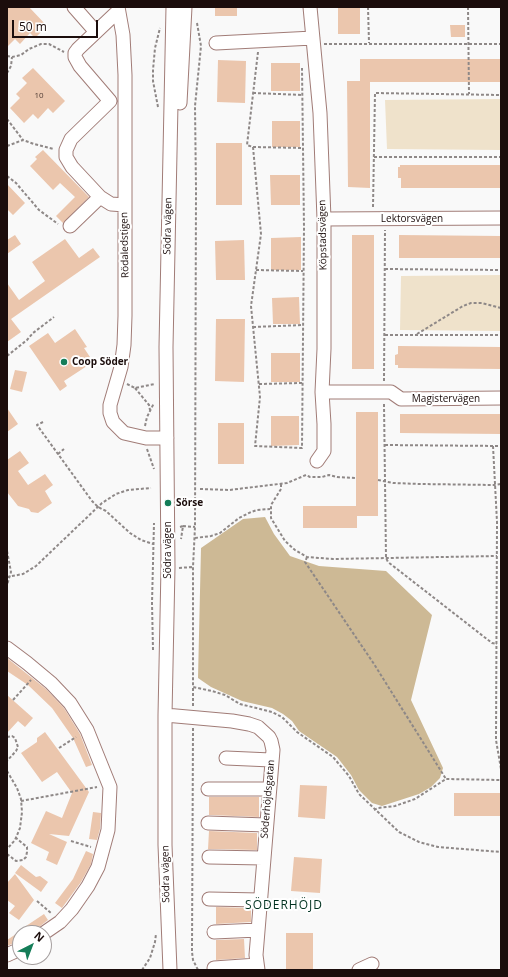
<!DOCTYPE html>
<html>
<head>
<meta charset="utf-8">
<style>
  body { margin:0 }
  #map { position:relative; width:508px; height:977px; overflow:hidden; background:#f9f9f9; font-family:"Open Sans",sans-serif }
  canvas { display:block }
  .frame { position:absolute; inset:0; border:8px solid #1b0d0c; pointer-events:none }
  .north { position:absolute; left:12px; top:925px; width:40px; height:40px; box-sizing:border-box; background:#fff; border:1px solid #a49e9e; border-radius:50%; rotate:42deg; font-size:11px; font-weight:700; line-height:16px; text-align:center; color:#1b0d0c }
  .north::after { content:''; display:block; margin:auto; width:14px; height:18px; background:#147d58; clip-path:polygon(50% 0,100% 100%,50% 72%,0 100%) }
  .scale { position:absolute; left:12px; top:20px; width:86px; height:18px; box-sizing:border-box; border:2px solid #1b0d0c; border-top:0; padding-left:5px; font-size:12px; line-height:14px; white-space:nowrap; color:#1b0d0c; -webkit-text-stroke:3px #fff; paint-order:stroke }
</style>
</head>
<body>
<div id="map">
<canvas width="508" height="977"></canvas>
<div class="frame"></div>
<div class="north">N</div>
<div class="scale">50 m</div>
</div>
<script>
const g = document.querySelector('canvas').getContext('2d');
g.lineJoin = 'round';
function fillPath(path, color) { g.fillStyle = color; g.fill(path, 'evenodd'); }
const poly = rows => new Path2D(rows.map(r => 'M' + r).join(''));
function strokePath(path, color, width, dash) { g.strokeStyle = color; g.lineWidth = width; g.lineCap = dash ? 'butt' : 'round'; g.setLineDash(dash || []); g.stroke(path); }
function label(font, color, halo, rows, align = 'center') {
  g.font = font + ' "Open Sans",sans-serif'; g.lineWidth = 4; g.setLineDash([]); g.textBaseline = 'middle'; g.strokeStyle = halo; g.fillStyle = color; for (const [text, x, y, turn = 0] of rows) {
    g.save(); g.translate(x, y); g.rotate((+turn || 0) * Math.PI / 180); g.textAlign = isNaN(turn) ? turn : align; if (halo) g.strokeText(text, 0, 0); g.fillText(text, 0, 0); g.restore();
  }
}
const green = poly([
  [501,99,501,150,387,149,385,100],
  [501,275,501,331,400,330,401,276]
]);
const forest = poly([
  [265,517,274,534,290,556,319,566,386,571,432,615,411,700,443,768,440,778,431,787,419,794,382,806,372,803,359,790,351,775,337,757,299,731,292,721,283,714,272,708,242,701,211,687,198,678,201,548,243,519]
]);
const building = poly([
  [7,7,29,7,47,26,35,38,30,33,20,44,15,39,7,47],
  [215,7,237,7,237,16,215,16],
  [338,7,360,7,360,34,338,34],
  [450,25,465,25,465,37,451,37],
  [360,59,501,59,501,82,370,82,370,188,348,187,347,81,360,81],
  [218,60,246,61,245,103,217,102],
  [271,63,300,63,300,91,271,91],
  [33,68,65,101,53,113,48,108,38,119,33,114,24,123,10,108,20,98,16,94,27,83,22,78],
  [272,121,300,121,300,147,272,147],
  [216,143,242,143,242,205,216,205],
  [43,150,89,197,63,223,56,216,75,197,60,183,53,190,30,166,37,159,35,157],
  [400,165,501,165,501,188,401,188,401,178,398,178,398,167,400,167],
  [270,175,300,175,300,205,271,205],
  [7,184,25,203,13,215,7,209],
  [15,235,21,244,7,254,7,240],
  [352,235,374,235,374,369,352,369],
  [399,235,501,236,501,258,399,258],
  [301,237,301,270,271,270,271,238],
  [65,239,79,258,93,248,100,257,11,319,21,332,7,342,7,283,19,300,45,281,32,262],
  [244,240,245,280,216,280,215,241],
  [299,297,300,324,273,324,272,298],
  [216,319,245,319,244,382,215,381],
  [75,329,87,347,84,348,90,357,86,360,90,364,64,381,67,386,60,391,29,346,48,333,55,343],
  [398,346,501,347,501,369,398,368,398,365,395,365,395,355,398,354],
  [271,353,300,353,300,382,271,382],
  [15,370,27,372,22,392,10,389],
  [7,408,18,424,7,432],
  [356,412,378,412,378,516,357,516,357,528,303,528,303,506,356,506],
  [400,414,501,414,501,434,400,433],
  [271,416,299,416,299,445,271,446],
  [218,423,244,423,244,464,218,464],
  [20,451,29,463,18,471,28,485,45,474,53,485,45,491,52,503,38,513,31,512,29,509,18,506,7,492,7,460],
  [7,658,46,689,64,708,80,734,92,765,86,767,73,738,52,708,28,685,7,671],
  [7,695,33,718,25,727,18,721,7,733],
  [45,732,89,792,69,836,49,834,67,842,57,865,46,860,49,852,31,843,46,811,62,818,72,793,57,772,42,782,21,753,37,742,37,738],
  [300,785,327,786,325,819,298,817],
  [454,793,501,793,501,816,454,816],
  [209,797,259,797,259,817,209,815],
  [93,812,101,813,100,829,97,840,89,839],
  [209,831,257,833,257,850,208,849],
  [86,851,93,854,91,864,81,882,62,908,55,903,73,879],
  [294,857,322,859,320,893,291,891],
  [21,865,36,877,40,876,48,882,41,892,15,873],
  [15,874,34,900,19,920,9,913,15,906,7,900,7,883],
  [216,907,251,908,251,922,216,924],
  [44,914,48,920,39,927,36,933,26,926],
  [286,933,313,933,313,970,286,970],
  [16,934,19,941,7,946,7,940],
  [244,939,245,958,216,960,216,940]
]);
const path = poly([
  [368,7,369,43],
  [468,7,469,94],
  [197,23,201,46,195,106,196,189,195,527,193,567,193,687,212,691,225,695,240,704,272,712,282,717,297,732,333,757,349,776,359,794,399,832,419,842,438,847,501,852],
  [324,44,501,44],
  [258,52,247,145,253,147,303,148],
  [7,56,12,57,21,55,29,49,41,44,49,44,64,52],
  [7,73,11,66,12,57],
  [253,93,303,95],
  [158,107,153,81,153,70,155,48,160,28],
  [7,119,23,140],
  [7,146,23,140,34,144,54,149],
  [253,147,261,234,251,306,260,397,255,446,302,448,304,228,302,68],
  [374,157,501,157],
  [7,176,16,183,39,210,58,224],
  [373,207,375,93,501,95],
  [385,269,501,270],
  [256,270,303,271],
  [253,327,303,325],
  [417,334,463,306,471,303,482,303,501,308],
  [385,335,501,335],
  [7,356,27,340,33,333,54,317],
  [384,381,385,230],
  [127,384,135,388,155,384],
  [259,384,302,383],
  [135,388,149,405,150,410],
  [384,404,386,558,388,562,492,643,497,644],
  [43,422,37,425,92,501,98,507,106,511,130,533,141,540,153,544],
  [145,426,147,417,154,403],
  [385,445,501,446],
  [493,446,497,522,496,740,501,769],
  [147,449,154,469],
  [58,454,64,449],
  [378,480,393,483,420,484,495,485,501,484],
  [281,484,281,489,271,505,271,518,285,541,295,550,307,557,333,559,497,556],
  [200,489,229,490,287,483,306,475,310,477,322,477,329,475,337,477,355,478],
  [183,526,195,527],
  [180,527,183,526,181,539],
  [195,538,211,536,220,533,239,518,251,512,257,510,270,509],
  [7,551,11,572,7,585],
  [307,557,305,562,374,664,446,779],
  [179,568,192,567],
  [7,577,23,574,36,566,102,503,116,494,128,490,151,488],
  [153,650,152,603,154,523],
  [13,700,31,680],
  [193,706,193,687],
  [193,728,192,952,193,960,198,970],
  [7,737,12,736,15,738,18,747,16,751,7,761],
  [59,748,76,737],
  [7,771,17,788,21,799,22,812,20,828,15,840,7,849],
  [21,801,97,787],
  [374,810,378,808,395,806,415,799,446,779,501,780],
  [71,841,91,847],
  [7,854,16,861,23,860,26,857,27,852,27,847,16,838],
  [37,901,51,913],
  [142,970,150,958,155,942,156,934]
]);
const minor = poly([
  [74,7,96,32],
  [118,7,123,35,125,75,125,316,124,345,121,367,110,405,110,413,113,422,124,433,146,438,167,438],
  [310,7,320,113,324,219,324,349,322,392,324,424,324,451,317,461],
  [119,13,115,14,78,49,75,53,75,57,80,66,110,101,71,139,66,150,66,157,72,167,100,197,111,204,125,205],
  [216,43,313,38],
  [180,103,185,7],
  [324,219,501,218],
  [70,226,100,197],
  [322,392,391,392,401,399,501,398],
  [7,648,27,663,51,683,70,703,87,730,110,787,108,830,98,867,88,886,72,909,60,922,44,933],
  [165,715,232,721,249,724,258,727,269,737,271,741,273,750,256,955,258,970],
  [226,758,271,760],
  [208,789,269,789],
  [208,823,266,825],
  [209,857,263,858],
  [209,899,260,900],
  [214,932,258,930],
  [7,955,20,949],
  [214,968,257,965],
  [170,970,165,845,165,715,168,567,166,347,173,7],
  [359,970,372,964]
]);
const markers = [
  [64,362,4,"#147d58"],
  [168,503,4,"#147d58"]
];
const numberNames = [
  ["10",39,96]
];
const streetNames = [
  ["Lektorsvägen",412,219],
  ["Södra vägen",168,226,-89],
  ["Köpstadsvägen",323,235,-91],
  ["Rödaledstigen",125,245,-91],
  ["Magistervägen",446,399],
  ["Södra vägen",168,550,-90],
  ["Söderhöjdsgatan",268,799,-85],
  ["Södra vägen",166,874,-91]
];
const poiNames = [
  ["Coop Söder",72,362],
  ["Sörse",176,503]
];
const quarterNames = [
  ["SÖDERHÖJD",284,906]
];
fillPath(green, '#efe2cb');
fillPath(forest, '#cdb995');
fillPath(building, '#ebc6ad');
strokePath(minor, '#a17c77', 15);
strokePath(path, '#8e8887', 2, [3, 2]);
strokePath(minor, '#fff', 13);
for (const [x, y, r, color] of markers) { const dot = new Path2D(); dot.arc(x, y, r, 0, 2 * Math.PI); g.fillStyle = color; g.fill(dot); strokePath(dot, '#fff', 1.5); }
label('8px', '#4f3b34', null, numberNames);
label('10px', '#1b0d0c', '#fff', streetNames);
label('bold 10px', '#1b0d0c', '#fff', poiNames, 'left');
g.letterSpacing = '1px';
label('12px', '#023321', '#fff', quarterNames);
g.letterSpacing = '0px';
</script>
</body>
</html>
